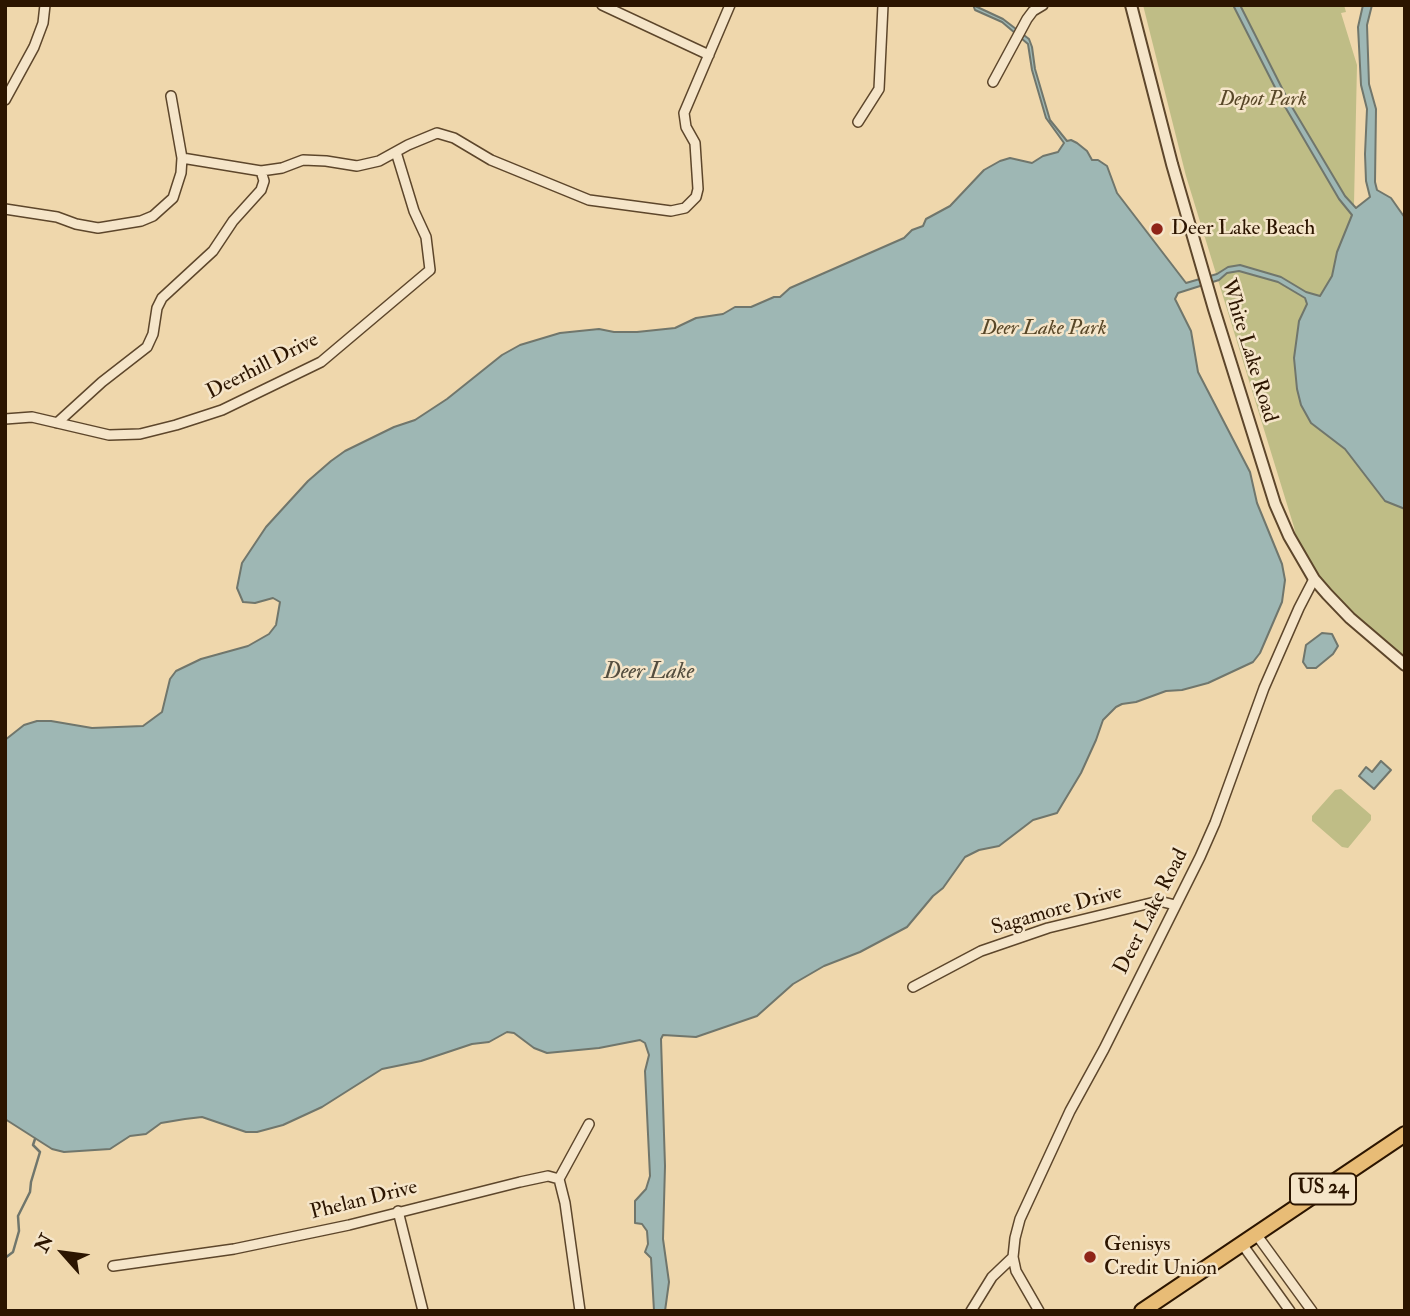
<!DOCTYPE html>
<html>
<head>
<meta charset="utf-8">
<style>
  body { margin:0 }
  #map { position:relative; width:1410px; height:1316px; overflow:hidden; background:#efd7ac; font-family:"IM FELL Double Pica",serif }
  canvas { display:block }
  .frame { position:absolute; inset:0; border:7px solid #2c1500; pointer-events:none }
  .north { position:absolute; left:28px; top:1218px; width:70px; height:70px; -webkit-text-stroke:5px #f5e5c9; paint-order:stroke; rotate:298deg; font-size:19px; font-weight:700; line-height:28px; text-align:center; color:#2c1500 }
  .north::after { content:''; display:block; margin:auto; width:24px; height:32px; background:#2c1500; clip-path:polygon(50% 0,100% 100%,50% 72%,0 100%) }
</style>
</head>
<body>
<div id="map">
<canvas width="1410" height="1316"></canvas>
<div class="frame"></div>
<div class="north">N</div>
</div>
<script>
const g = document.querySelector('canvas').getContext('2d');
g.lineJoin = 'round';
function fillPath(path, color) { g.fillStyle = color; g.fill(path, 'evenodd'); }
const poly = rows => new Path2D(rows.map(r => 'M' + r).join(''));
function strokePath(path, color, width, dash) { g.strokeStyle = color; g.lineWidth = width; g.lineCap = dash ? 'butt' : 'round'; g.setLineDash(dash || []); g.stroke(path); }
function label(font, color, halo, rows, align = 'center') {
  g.font = font + ' "IM FELL Double Pica",serif'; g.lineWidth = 5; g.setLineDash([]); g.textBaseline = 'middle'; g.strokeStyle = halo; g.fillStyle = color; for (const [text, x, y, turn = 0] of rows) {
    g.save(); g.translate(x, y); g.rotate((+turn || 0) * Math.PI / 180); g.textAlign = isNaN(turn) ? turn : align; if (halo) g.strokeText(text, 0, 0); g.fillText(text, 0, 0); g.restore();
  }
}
const green = poly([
  [1143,5,1344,5,1346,12,1341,13,1357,65,1354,204,1377,492,1398,507,1405,509,1405,658,1335,597,1311,567,1297,543,1294,527,1186,176],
  [1341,789,1371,815,1371,820,1348,848,1342,847,1312,821,1312,816,1335,790]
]);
const water = poly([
  [973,5,1003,19,1029,39,1032,47,1035,69,1050,120,1067,141,1071,140,1077,143,1087,151,1092,160,1098,160,1107,166,1117,193,1186,283,1217,274,1228,267,1240,265,1281,277,1306,292,1320,296,1332,276,1337,252,1352,215,1339,199,1284,105,1233,5,1240,5,1289,102,1345,196,1356,208,1370,197,1366,181,1365,154,1367,109,1361,85,1358,27,1363,5,1372,5,1367,25,1369,84,1376,109,1375,182,1377,190,1391,198,1405,218,1405,509,1385,501,1345,449,1311,423,1301,405,1297,389,1294,358,1299,321,1307,304,1305,298,1278,282,1239,271,1227,273,1219,280,1178,293,1175,299,1191,331,1198,372,1250,472,1257,503,1282,564,1285,580,1282,602,1260,653,1253,662,1208,683,1182,690,1166,691,1136,702,1122,704,1116,707,1103,720,1096,740,1081,773,1057,813,1033,820,999,846,979,850,965,857,943,888,933,896,907,927,860,952,824,966,793,984,757,1016,696,1037,663,1035,661,1039,665,1166,663,1239,669,1282,665,1311,654,1311,651,1258,645,1252,648,1244,647,1231,642,1224,635,1223,635,1201,646,1189,650,1176,645,1071,649,1055,645,1043,640,1040,599,1048,547,1053,534,1048,514,1033,507,1032,489,1042,472,1044,421,1061,382,1069,322,1107,283,1125,257,1132,246,1132,202,1117,185,1119,161,1123,146,1134,130,1136,110,1149,64,1152,52,1149,5,1119,5,740,24,725,37,721,51,721,92,728,143,726,162,712,170,679,176,671,201,659,248,646,269,634,276,625,280,602,273,598,255,603,243,602,237,588,242,563,266,527,308,481,331,461,345,451,394,427,415,420,447,399,502,355,520,345,560,333,599,329,614,332,637,332,675,328,696,318,723,314,735,307,751,307,774,297,780,297,790,288,904,238,912,230,923,226,926,219,950,206,984,170,1000,161,1010,158,1032,163,1043,156,1058,152,1064,143,1046,118,1032,70,1028,44,1002,22,975,10,973,5],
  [1322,633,1332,634,1338,646,1333,654,1316,668,1307,668,1303,662,1306,645,1322,633],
  [1381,761,1391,770,1374,789,1359,776,1366,767,1372,772,1381,761]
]);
const stream = poly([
  [5,1258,13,1252,19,1231,18,1216,30,1192,31,1182,40,1152,33,1145,35,1139]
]);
const minor = poly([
  [602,5,709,55],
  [993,82,1027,19,1033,11,1043,5],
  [5,100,34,47,43,23,45,5],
  [858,122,879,89,883,5],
  [182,158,261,171,282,168,303,160,326,161,357,166,379,161,408,145,437,133,454,138,491,160,589,200,671,211,685,208,696,197,698,189,695,143,686,127,684,113,730,5],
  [5,209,57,217,76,224,98,228,141,221,153,216,173,198,181,173,182,158,171,96],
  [5,419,32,417,109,435,140,434,176,425,222,410,321,362,430,270,426,237,414,211,396,152],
  [57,423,102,382,147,347,153,334,157,308,162,298,213,251,233,221,261,190,264,181,261,171],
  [913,987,981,951,1048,928,1159,901,1175,905],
  [559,1179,565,1203,580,1311],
  [559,1179,589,1124],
  [398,1211,423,1311],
  [1256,1234,1312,1311],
  [1242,1244,1290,1311],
  [113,1266,234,1249,349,1225,520,1182,548,1176,559,1179],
  [971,1311,992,1277,1013,1257],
  [1039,1311,1016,1271,1013,1257,1015,1238,1020,1219,1070,1111,1104,1049,1200,857,1215,823,1264,688,1299,608,1314,579]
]);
const tertiary = poly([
  [1131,5,1172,164,1214,309,1275,504,1289,536,1314,579,1327,594,1350,618,1405,665]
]);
const primary = poly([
  [1142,1311,1405,1134]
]);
const markers = [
  [1157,229,7,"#8f2418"],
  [1090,1257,7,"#8f2418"]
];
const shields = [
  [1323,1189,66]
];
const shieldNames = [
  ["US 24",1323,1189]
];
const parkNames = [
  ["Depot Park",1263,100],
  ["Deer Lake Park",1044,329]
];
const poiNames = [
  ["Deer Lake Beach",1171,229],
  ["Genisys",1104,1245],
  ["Credit Union",1104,1269]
];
const streetNames = [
  ["White Lake Road",1248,351,73],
  ["Deerhill Drive",263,367,-27],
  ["Sagamore Drive",1057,911,-16],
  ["Deer Lake Road",1152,912,-63],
  ["Phelan Drive",364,1201,-14]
];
const waterNames = [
  ["Deer Lake",649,673]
];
fillPath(green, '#bfbd86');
fillPath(water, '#9eb7b4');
strokePath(water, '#70766c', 2);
strokePath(stream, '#70766c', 2.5);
strokePath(minor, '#5d462b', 12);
strokePath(tertiary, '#5d462b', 14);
strokePath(primary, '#2c1500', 18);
strokePath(minor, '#f5e5c9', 9);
strokePath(tertiary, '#f5e5c9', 10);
strokePath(primary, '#e8bc76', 14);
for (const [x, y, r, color] of markers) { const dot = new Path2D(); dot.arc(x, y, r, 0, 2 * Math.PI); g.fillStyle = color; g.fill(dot); strokePath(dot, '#f5e5c9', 2.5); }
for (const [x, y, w] of shields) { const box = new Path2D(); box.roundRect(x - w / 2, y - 15.5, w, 31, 5); g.fillStyle = '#f5e5c9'; g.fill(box); strokePath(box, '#2c1500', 2); }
label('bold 19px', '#2c1500', null, shieldNames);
label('italic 21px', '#584728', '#f5e5c9', parkNames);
label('21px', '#2c1500', '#f5e5c9', poiNames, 'left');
label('21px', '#2c1500', '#f5e5c9', streetNames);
label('italic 23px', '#544e3f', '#f5e5c9', waterNames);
</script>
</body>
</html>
